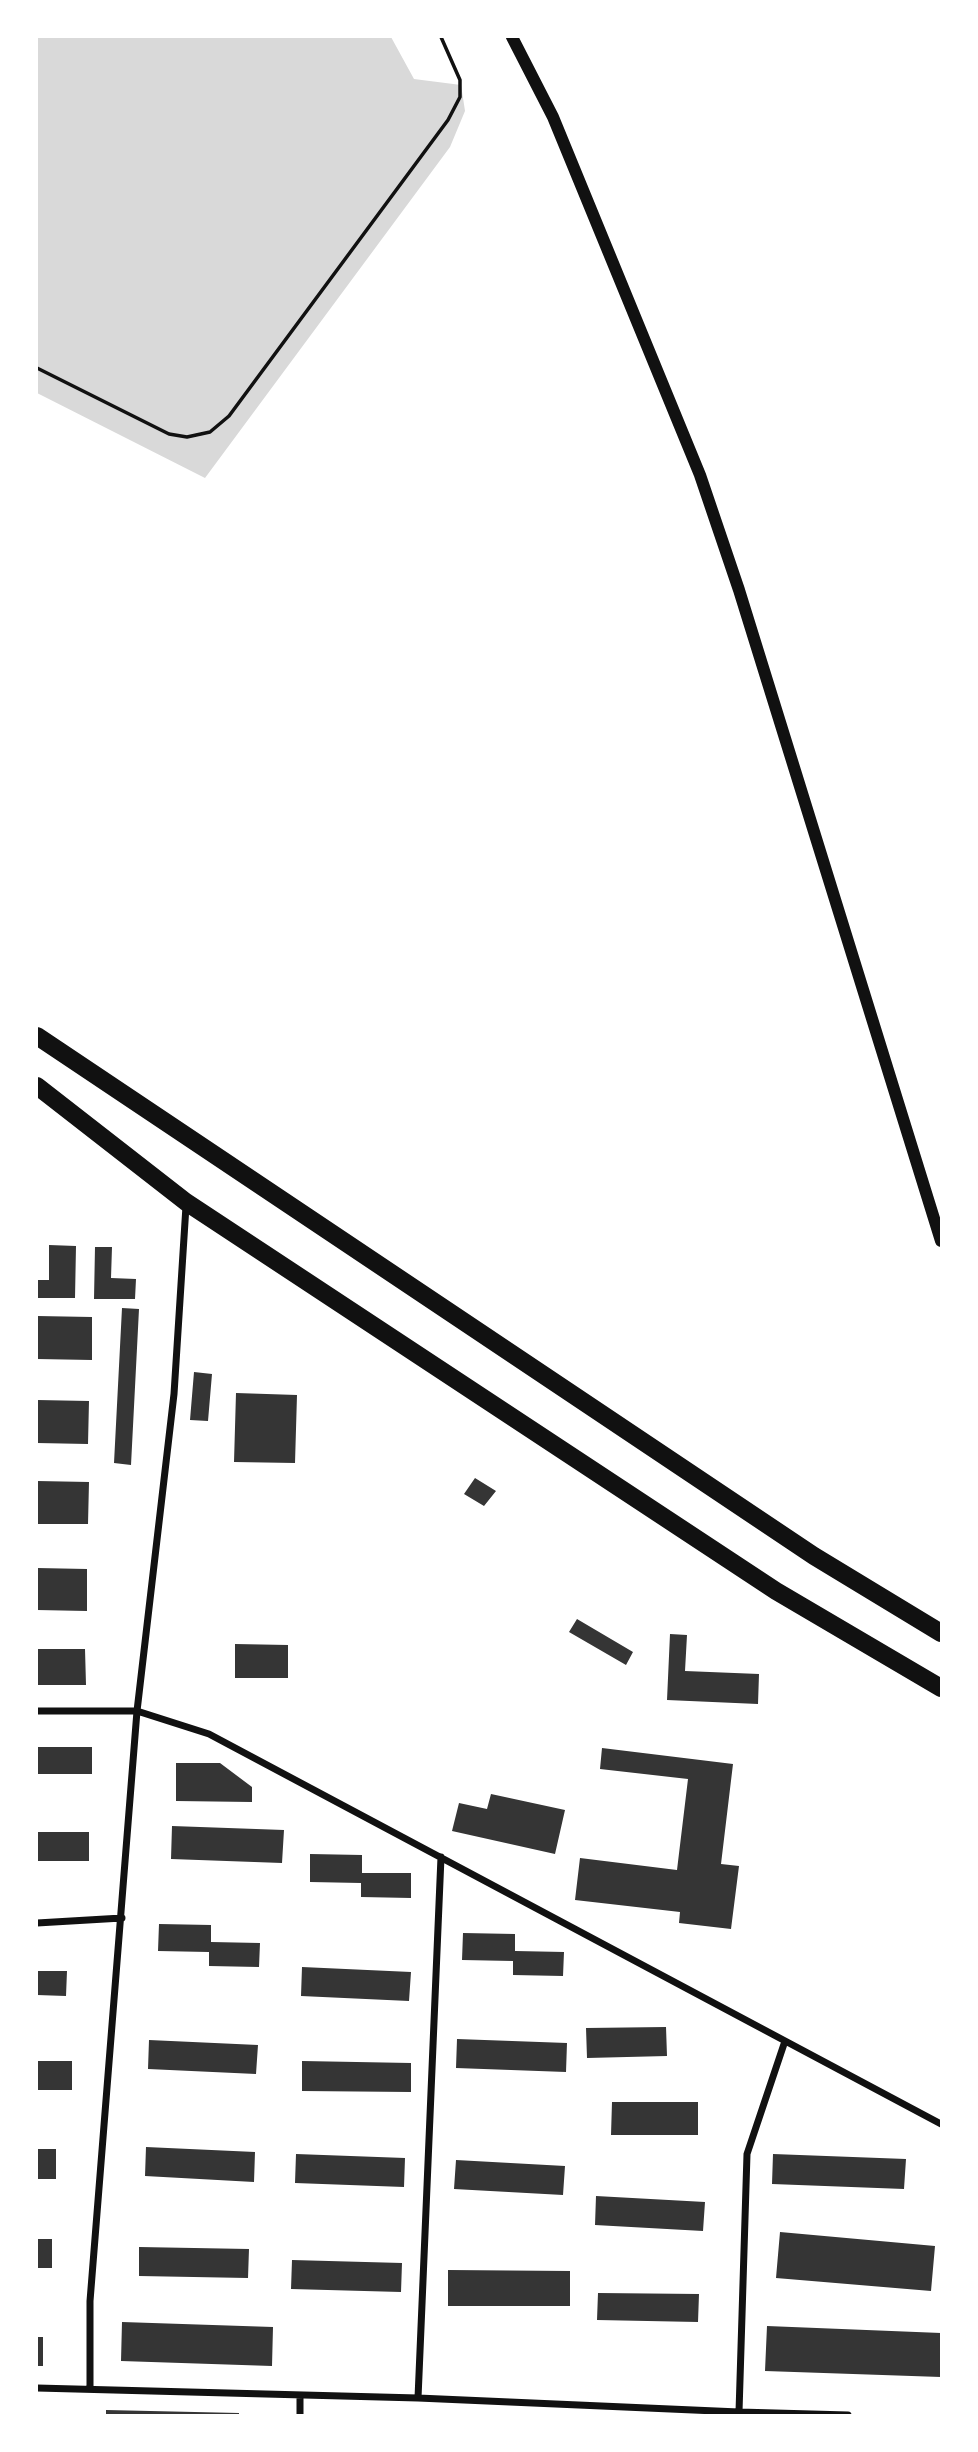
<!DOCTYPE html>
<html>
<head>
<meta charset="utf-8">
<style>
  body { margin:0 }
  #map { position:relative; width:978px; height:2452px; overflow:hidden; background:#fff; font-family:"Nunito Sans",sans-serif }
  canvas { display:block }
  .frame { position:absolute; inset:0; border:38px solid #fff; pointer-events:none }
</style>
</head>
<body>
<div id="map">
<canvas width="978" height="2452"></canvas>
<div class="frame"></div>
</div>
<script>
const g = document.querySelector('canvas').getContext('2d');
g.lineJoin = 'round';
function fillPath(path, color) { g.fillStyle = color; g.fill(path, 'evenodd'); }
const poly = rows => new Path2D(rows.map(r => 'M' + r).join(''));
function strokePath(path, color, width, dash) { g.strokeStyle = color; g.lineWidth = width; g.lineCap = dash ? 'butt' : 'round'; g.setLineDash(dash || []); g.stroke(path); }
const water = poly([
  [37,37,391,37,414,79,461,85,465,111,450,147,205,478,37,393]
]);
const building = poly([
  [49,1245,76,1246,75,1298,37,1298,37,1280,49,1280],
  [95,1247,112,1247,111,1278,136,1279,135,1299,94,1299],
  [122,1308,139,1309,131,1465,114,1463],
  [37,1316,92,1317,92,1360,37,1359],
  [194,1372,212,1374,208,1421,190,1420],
  [236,1393,297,1395,295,1463,234,1462],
  [37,1400,89,1401,88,1444,37,1443],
  [475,1478,496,1491,484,1506,464,1494],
  [37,1481,89,1482,88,1524,37,1524],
  [37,1568,87,1569,87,1611,37,1610],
  [577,1619,633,1652,626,1665,569,1632],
  [670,1634,687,1635,685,1671,759,1674,758,1704,667,1700],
  [235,1644,288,1645,288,1678,235,1678],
  [37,1649,85,1649,86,1685,37,1685],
  [37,1747,92,1747,92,1774,37,1774],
  [602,1748,733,1764,721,1864,739,1866,731,1929,679,1923,680,1912,575,1900,580,1858,677,1870,688,1779,600,1769],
  [176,1763,220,1763,252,1787,252,1802,176,1801],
  [491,1794,565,1810,555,1854,452,1831,459,1803,487,1809],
  [172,1826,284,1830,282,1863,171,1859],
  [37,1832,89,1832,89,1861,37,1861],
  [310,1854,362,1855,362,1873,411,1873,411,1898,361,1897,361,1883,310,1882],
  [159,1924,211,1925,211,1942,260,1943,259,1967,209,1966,209,1952,158,1951],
  [463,1933,515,1934,515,1951,564,1952,563,1976,513,1975,513,1961,462,1960],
  [302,1967,411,1972,409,2001,301,1996],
  [37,1971,67,1971,66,1996,37,1995],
  [666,2027,667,2056,587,2058,586,2028],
  [457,2039,567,2043,566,2072,456,2068],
  [149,2040,258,2045,256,2074,148,2069],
  [37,2061,72,2061,72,2090,37,2090],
  [302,2061,411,2063,411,2092,302,2091],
  [612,2102,698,2102,698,2135,611,2135],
  [146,2147,255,2152,254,2182,145,2176],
  [37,2149,56,2149,56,2179,37,2179],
  [296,2154,405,2158,404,2187,295,2183],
  [773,2154,906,2159,904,2189,772,2184],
  [456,2160,565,2166,563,2195,454,2189],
  [596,2196,705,2202,703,2231,595,2225],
  [780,2232,935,2246,931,2291,776,2278],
  [37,2239,52,2239,52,2268,37,2268],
  [139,2247,249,2249,248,2278,139,2276],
  [292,2260,402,2263,401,2292,291,2289],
  [448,2270,570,2271,570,2306,448,2306],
  [598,2293,699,2294,698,2322,597,2320],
  [122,2322,273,2327,272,2366,121,2361],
  [767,2326,941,2333,941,2377,765,2371],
  [37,2337,43,2337,43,2366,37,2366],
  [106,2410,239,2413,239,2415,106,2415]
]);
const path = poly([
  [37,368,169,434,187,437,210,432,229,416,448,120,460,97,460,80,441,37]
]);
const minor = poly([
  [186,1206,174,1394,137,1711,209,1734,941,2124],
  [37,1711,137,1711,90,2301,90,2387],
  [37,1923,122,1918],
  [785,2041,747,2154,739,2412,848,2415],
  [37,2388,418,2398,441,1857],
  [418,2398,739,2412],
  [300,2415,300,2395]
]);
const tertiary = poly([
  [512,37,553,117,700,475,739,590,941,1241]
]);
const primary = poly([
  [37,1036,814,1556,941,1633],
  [37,1086,186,1202,776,1591,941,1688]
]);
fillPath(water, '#d9d9d9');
fillPath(building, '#353535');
strokePath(path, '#111', 3.5);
strokePath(minor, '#111', 7);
strokePath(tertiary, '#111', 12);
strokePath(primary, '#111', 18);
</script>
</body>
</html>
